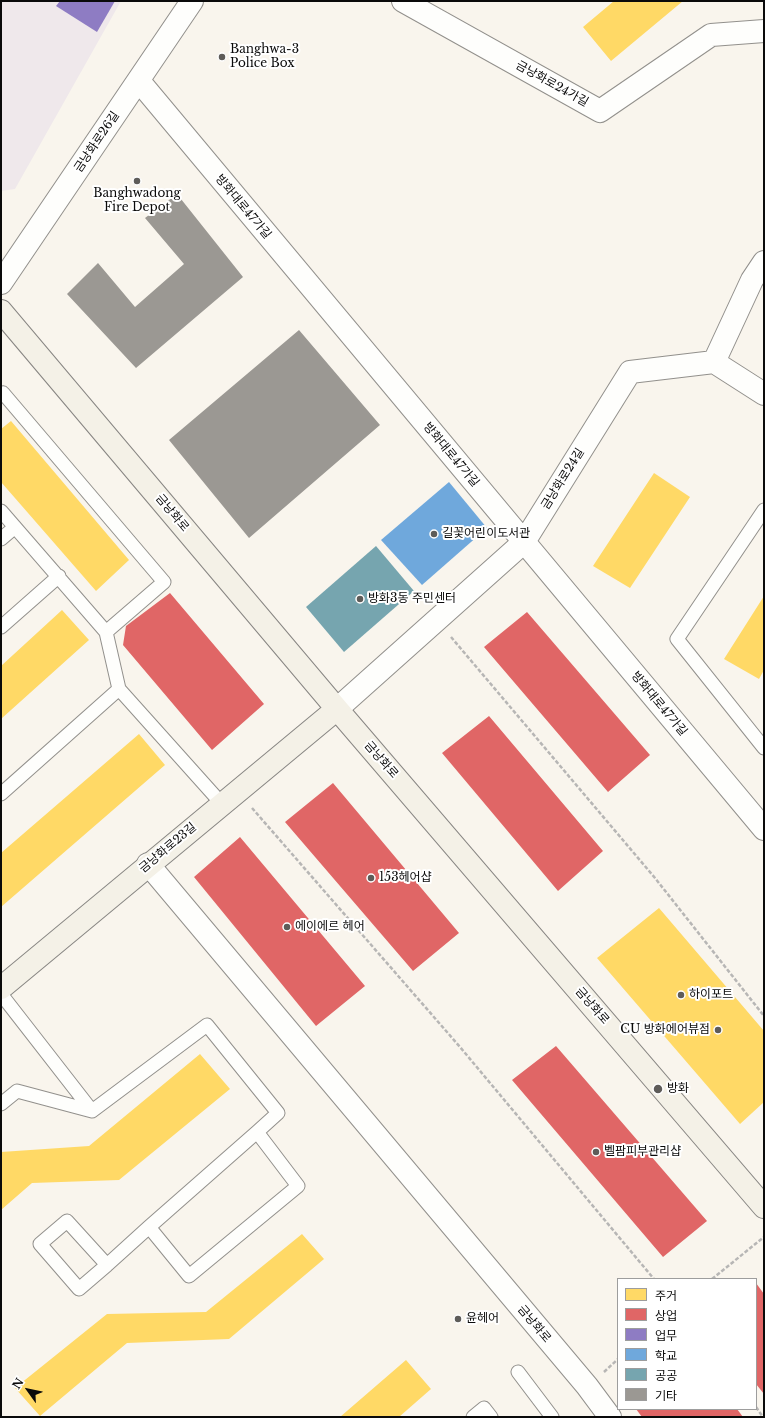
<!DOCTYPE html>
<html>
<head>
<meta charset="utf-8">
<style>
  body { margin:0 }
  #map { position:relative; width:765px; height:1418px; overflow:hidden; background:#f9f5ed; font-family:"Libre Baskerville","Noto Sans KR",serif }
  canvas { display:block }
  .frame { position:absolute; inset:0; border:2px solid #0a0a0a; pointer-events:none }
  .legend { position:absolute; left:617px; top:1278px; width:140px; height:132px; box-sizing:border-box; background:#fff; border:1px solid #9d9d9d; margin:0; padding:5px 7px; list-style:none; font-size:12px; color:#0a0a0a }
  .legend li { display:flex; align-items:center; gap:8px; height:20px }
  .legend b { width:20px; border:1px solid #9d9d9d }
  .north { position:absolute; left:8px; top:1370px; width:40px; height:40px; -webkit-text-stroke:3px #fff; paint-order:stroke; rotate:303deg; font-size:11px; font-weight:700; line-height:16px; text-align:center; color:#0a0a0a }
  .north::after { content:''; display:block; margin:auto; width:14px; height:18px; background:#0a0a0a; clip-path:polygon(50% 0,100% 100%,50% 72%,0 100%) }
</style>
</head>
<body>
<div id="map">
<canvas width="765" height="1418"></canvas>
<div class="frame"></div>
<ul class="legend">
<li><b style="height:11px;background:#ffd966"></b>주거</li>
<li><b style="height:11px;background:#e06666"></b>상업</li>
<li><b style="height:11px;background:#8e7cc3"></b>업무</li>
<li><b style="height:11px;background:#6fa8dc"></b>학교</li>
<li><b style="height:11px;background:#76a5af"></b>공공</li>
<li><b style="height:11px;background:#9b9893"></b>기타</li>
</ul>
<div class="north">N</div>
</div>
<script>
const g = document.querySelector('canvas').getContext('2d');
g.lineJoin = 'round';
function fillPath(path, color) { g.fillStyle = color; g.fill(path, 'evenodd'); }
const poly = rows => new Path2D(rows.map(r => 'M' + r).join(''));
function strokePath(path, color, width, dash) { g.strokeStyle = color; g.lineWidth = width; g.lineCap = dash ? 'butt' : 'round'; g.setLineDash(dash || []); g.stroke(path); }
function label(font, color, halo, rows, align = 'center') {
  g.font = font + ' "Libre Baskerville","Noto Sans KR",serif'; g.lineWidth = 4; g.setLineDash([]); g.textBaseline = 'middle'; g.strokeStyle = halo; g.fillStyle = color; for (const [text, x, y, turn = 0] of rows) {
    g.save(); g.translate(x, y); g.rotate((+turn || 0) * Math.PI / 180); g.textAlign = isNaN(turn) ? turn : align; if (halo) g.strokeText(text, 0, 0); g.fillText(text, 0, 0); g.restore();
  }
}
const industrial = poly([
  [1,1,121,1,15,189,1,191]
]);
const homes = poly([
  [614,1,683,1,611,61,583,27],
  [11,421,129,560,96,591,1,482,1,429],
  [654,473,690,497,630,588,593,566],
  [764,596,764,670,759,679,724,659],
  [62,610,89,640,1,719,1,666],
  [139,734,165,765,1,907,1,853],
  [659,908,764,1031,764,1102,740,1124,597,958],
  [200,1054,230,1089,119,1180,32,1183,1,1210,1,1152,89,1146],
  [302,1234,324,1259,229,1339,127,1343,40,1416,15,1388,107,1314,206,1312],
  [406,1360,431,1389,399,1417,340,1417]
]);
const shops = poly([
  [170,593,264,704,212,750,123,645,126,626],
  [527,612,650,755,608,792,484,647],
  [489,716,603,851,558,891,442,753],
  [333,783,459,933,413,971,285,822],
  [240,837,365,986,316,1026,194,877],
  [556,1046,707,1221,663,1257,512,1080],
  [756,1283,764,1294,764,1394,756,1384],
  [636,1409,737,1409,743,1417,642,1417]
]);
const offices = poly([
  [60,1,115,1,97,32,56,6]
]);
const schools = poly([
  [449,482,487,528,422,585,381,540]
]);
const public = poly([
  [376,546,414,591,344,652,306,607]
]);
const building = poly([
  [177,194,243,277,136,368,67,294,98,263,135,307,184,264,145,218],
  [299,330,380,425,249,538,169,440]
]);
const path = poly([
  [451,637,655,878,764,1016],
  [252,808,460,1047,654,1279],
  [712,1279,764,1237],
  [604,1372,618,1359],
  [756,1407,763,1417]
]);
const lane = poly([
  [1,394,3,393,164,582,106,632,119,689],
  [764,510,677,639,764,748],
  [1,511,106,632],
  [1,539,15,527],
  [1,627,59,576],
  [1,794,119,689,222,804],
  [1,994,92,1111],
  [1,1104,17,1091,92,1111,207,1025,278,1113,257,1132,149,1227,107,1265,79,1289,40,1244,67,1221,107,1265],
  [149,1227,189,1276,298,1186,257,1132],
  [518,1372,552,1417],
  [473,1417,484,1408,491,1417]
]);
const street = poly([
  [403,1,600,111,711,35,764,31],
  [139,81,764,829],
  [1,283,192,1],
  [714,362,752,280,764,262],
  [714,362,764,394],
  [337,709,524,542,630,372,714,362],
  [148,864,587,1386,610,1417]
]);
const secondary = poly([
  [1,311,337,709,764,1207],
  [1,988,337,709]
]);
const markers = [
  [222,57,4,"#5e5c59"],
  [137,181,4,"#5e5c59"],
  [434,534,4,"#5e5c59"],
  [360,599,4,"#5e5c59"],
  [371,878,4,"#5e5c59"],
  [287,927,4,"#5e5c59"],
  [681,995,4,"#5e5c59"],
  [718,1030,4,"#5e5c59"],
  [658,1089,5,"#5e5c59"],
  [596,1152,4,"#5e5c59"],
  [458,1319,4,"#5e5c59"]
];
const poiNames = [
  ["Banghwa-3",230,50],
  ["Police Box",230,64],
  ["Banghwadong",137,194,"center"],
  ["Fire Depot",137,208,"center"],
  ["길꽃어린이도서관",442,534],
  ["방화3동 주민센터",368,599],
  ["153헤어샵",379,878],
  ["에이에르 헤어",295,927],
  ["하이포트",689,995],
  ["CU 방화에어뷰점",710,1030,"right"],
  ["방화",667,1089],
  ["벨팜피부관리샵",604,1152],
  ["윤헤어",466,1319]
];
const streetNames = [
  ["금낭화로24가길",552,84,29],
  ["금낭화로26길",97,142,-56],
  ["방화대로47가길",243,207,50],
  ["방화대로47가길",451,455,50],
  ["금낭화로24길",563,479,-58],
  ["금낭화로",172,513,50],
  ["방화대로47가길",659,704,50],
  ["금낭화로",381,760,49],
  ["금낭화로23길",168,848,-40],
  ["금낭화로",592,1006,49],
  ["금낭화로",534,1324,50]
];
fillPath(industrial, '#efe8eb');
fillPath(homes, '#ffd966');
fillPath(shops, '#e06666');
fillPath(offices, '#8e7cc3');
fillPath(schools, '#6fa8dc');
fillPath(public, '#76a5af');
fillPath(building, '#9b9893');
strokePath(lane, '#92908c', 15);
strokePath(street, '#92908c', 24);
strokePath(secondary, '#888683', 24);
strokePath(path, '#b7b6b5', 2.5, [4, 2]);
strokePath(lane, '#fefefc', 13);
strokePath(street, '#fefefc', 22);
strokePath(secondary, '#f4f1e7', 22);
for (const [x, y, r, color] of markers) { const dot = new Path2D(); dot.arc(x, y, r, 0, 2 * Math.PI); g.fillStyle = color; g.fill(dot); strokePath(dot, '#fff', 1.5); }
label('12px', '#0a0a0a', '#fff', poiNames, 'left');
label('12px', '#0a0a0a', '#fff', streetNames);
</script>
</body>
</html>
